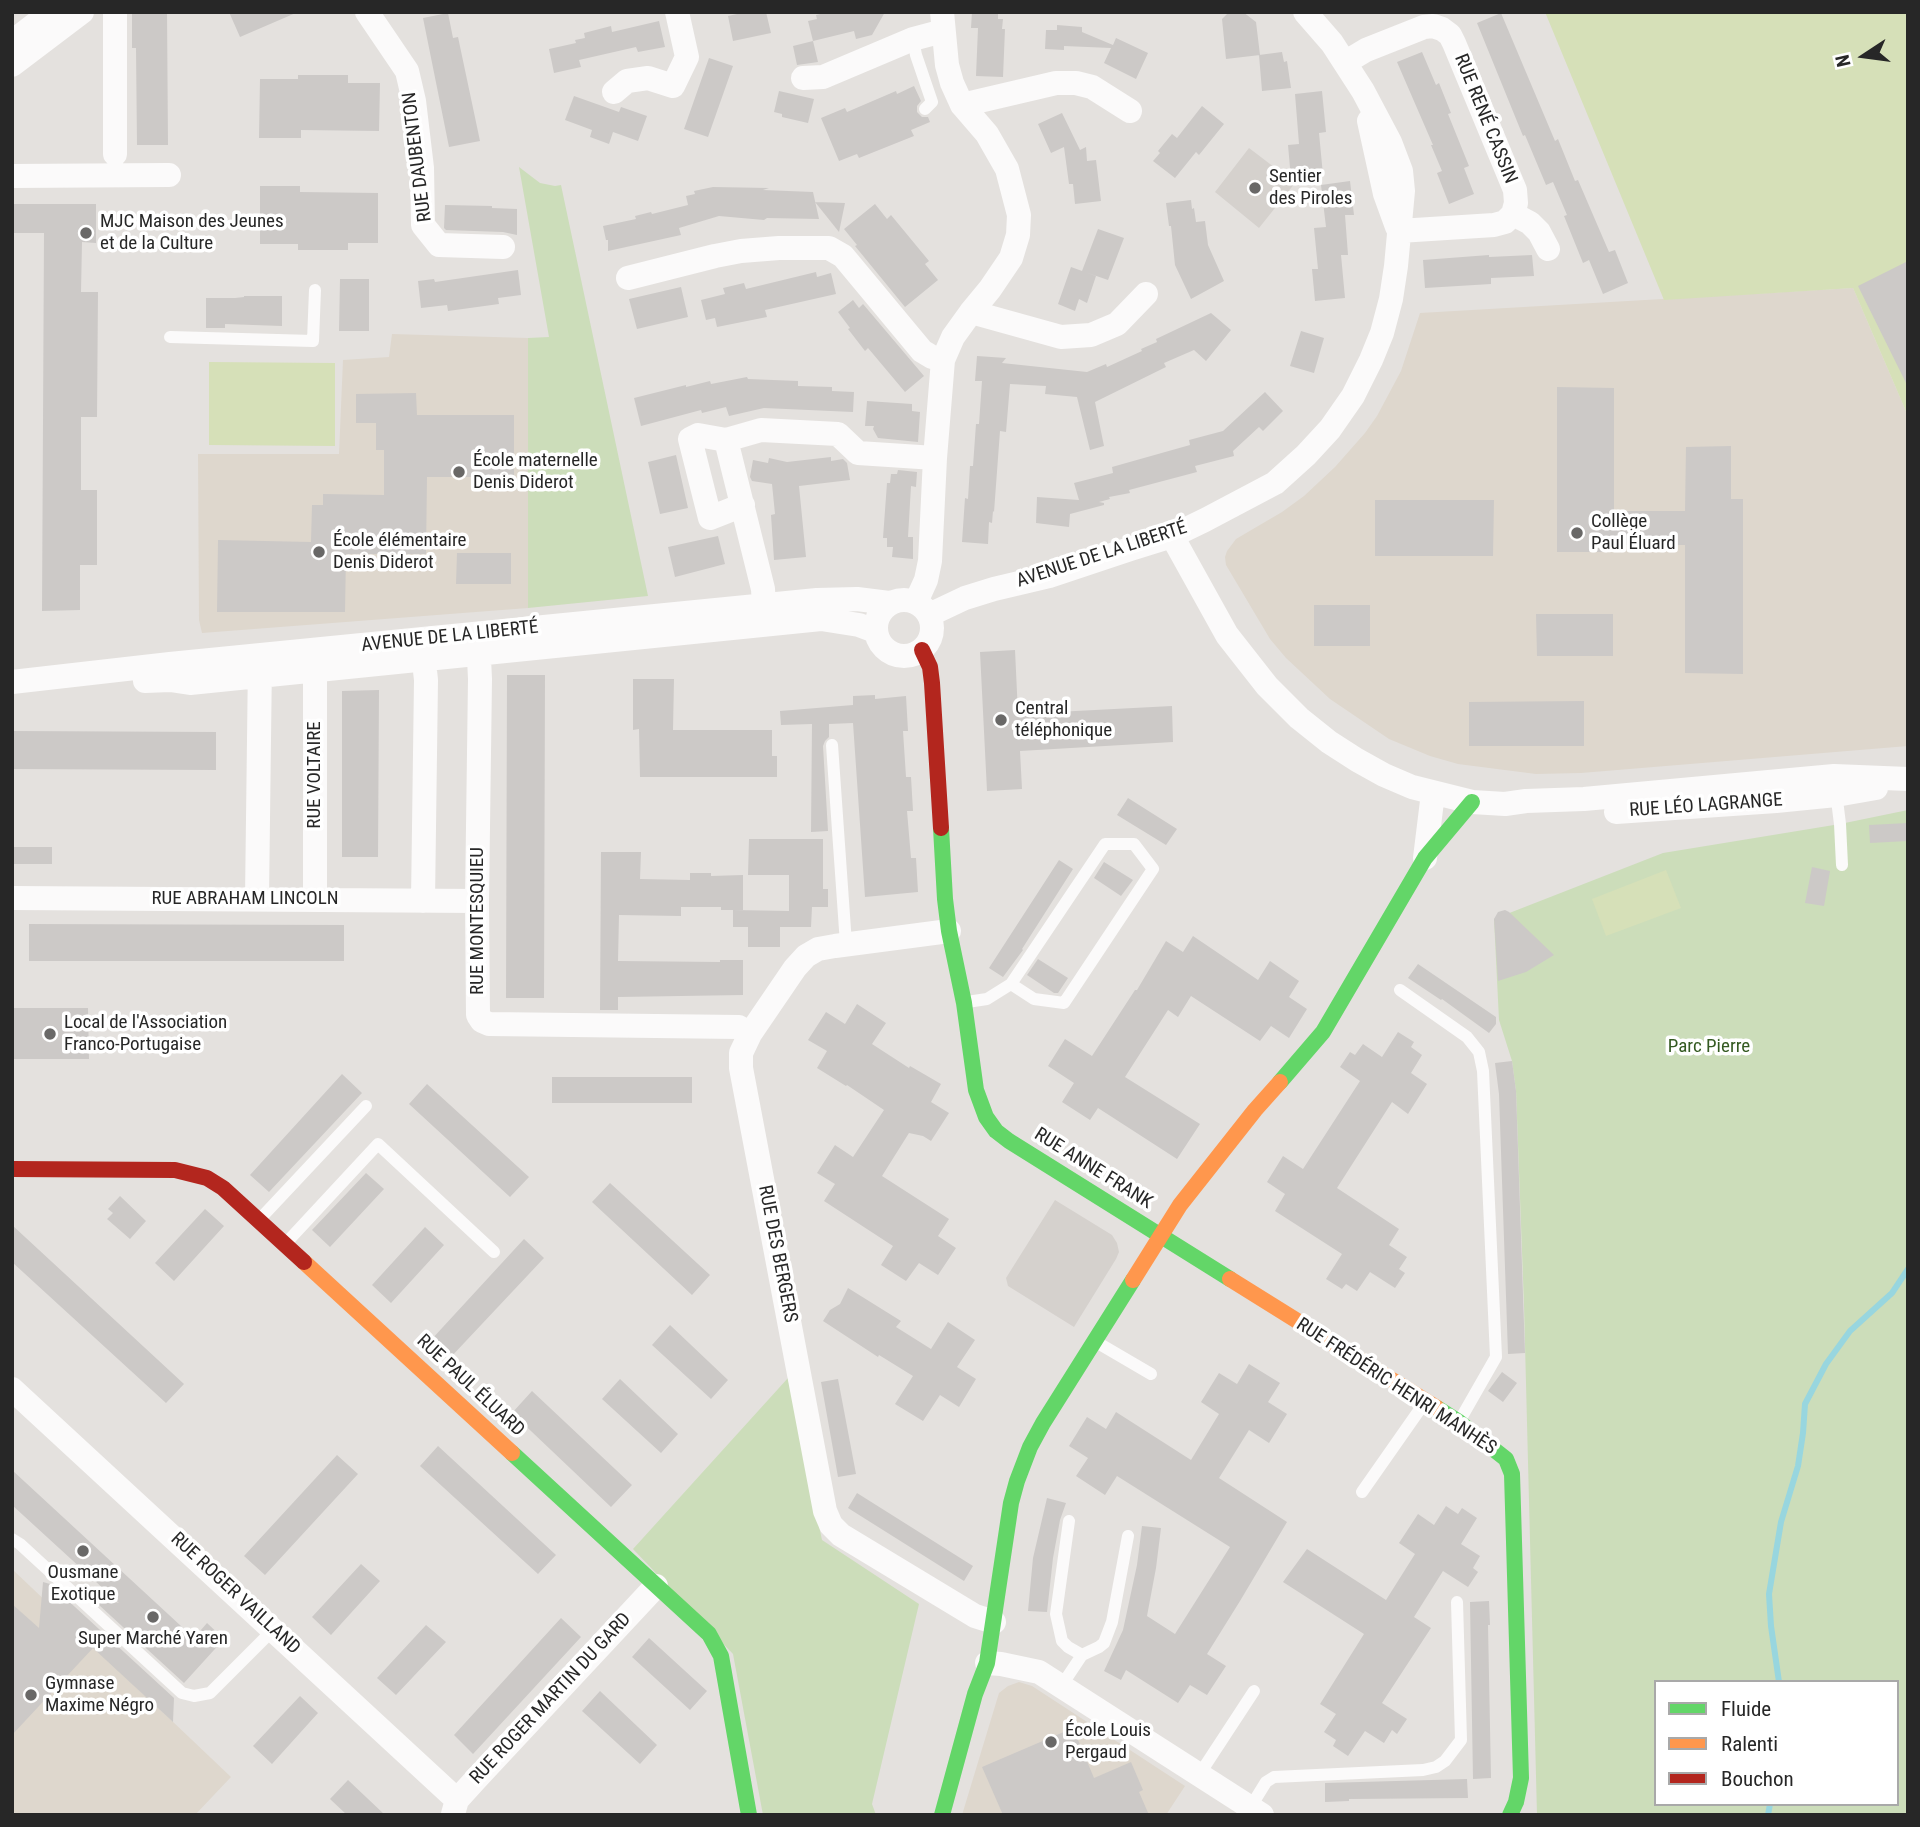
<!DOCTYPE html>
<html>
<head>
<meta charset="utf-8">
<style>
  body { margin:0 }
  #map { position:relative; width:1920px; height:1827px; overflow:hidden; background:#e4e1de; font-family:"Roboto Condensed",sans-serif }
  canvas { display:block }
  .frame { position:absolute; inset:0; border:14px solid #272727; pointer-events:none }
  .legend { position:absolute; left:1654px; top:1680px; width:245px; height:126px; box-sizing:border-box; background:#fff; border:2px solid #a9a9a9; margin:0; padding:9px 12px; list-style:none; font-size:21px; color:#272727 }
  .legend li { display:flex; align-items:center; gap:14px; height:35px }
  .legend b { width:35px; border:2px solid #a9a9a9 }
  .north { position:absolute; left:1829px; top:21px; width:70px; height:70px; -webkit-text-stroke:5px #fff; paint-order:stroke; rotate:257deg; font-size:19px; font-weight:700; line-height:28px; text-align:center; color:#272727 }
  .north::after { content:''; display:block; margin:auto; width:24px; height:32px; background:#272727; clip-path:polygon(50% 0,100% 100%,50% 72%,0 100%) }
</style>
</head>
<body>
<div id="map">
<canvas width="1920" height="1827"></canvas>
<div class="frame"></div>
<ul class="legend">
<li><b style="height:9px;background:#63d668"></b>Fluide</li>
<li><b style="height:9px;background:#ff974d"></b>Ralenti</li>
<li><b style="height:9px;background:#b3261e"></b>Bouchon</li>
</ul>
<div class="north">N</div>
</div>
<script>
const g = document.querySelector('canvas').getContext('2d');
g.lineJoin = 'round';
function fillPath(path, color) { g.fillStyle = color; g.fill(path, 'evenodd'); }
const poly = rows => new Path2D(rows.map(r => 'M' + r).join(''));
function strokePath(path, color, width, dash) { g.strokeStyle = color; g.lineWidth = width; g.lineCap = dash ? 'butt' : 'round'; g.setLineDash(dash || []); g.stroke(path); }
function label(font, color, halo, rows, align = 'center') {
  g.font = font + ' "Roboto Condensed",sans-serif'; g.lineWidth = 7; g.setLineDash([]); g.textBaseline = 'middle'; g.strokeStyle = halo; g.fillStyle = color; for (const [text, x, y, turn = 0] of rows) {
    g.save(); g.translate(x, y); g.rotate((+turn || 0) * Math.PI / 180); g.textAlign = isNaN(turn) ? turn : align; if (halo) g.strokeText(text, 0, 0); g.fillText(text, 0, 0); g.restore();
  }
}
const education = poly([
  [1853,288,1908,416,1908,746,1581,773,1536,774,1458,764,1430,756,1389,739,1330,699,1286,658,1270,639,1226,565,1225,557,1227,551,1236,539,1282,512,1304,496,1335,467,1365,433,1377,416,1401,371,1420,313],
  [392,334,528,338,528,608,202,633,199,620,198,454,339,454,343,360,389,357],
  [12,1569,231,1777,195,1815,12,1815],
  [1019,1682,1032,1686,1185,1786,1166,1815,962,1815,999,1693,1008,1686]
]);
const green = poly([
  [519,167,540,183,555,186,561,185,648,596,528,608,528,338,549,337],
  [1908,810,1908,1815,1537,1815,1524,1305,1516,1091,1512,1061,1499,1020,1494,919,1663,853,1840,824],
  [1656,1682,1897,1682,1897,1804,1656,1804],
  [788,1378,822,1540,919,1604,872,1804,876,1815,763,1815,733,1654,633,1549]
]);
const pitch = poly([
  [1545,12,1908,12,1908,416,1853,288,1664,300],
  [209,362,335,363,335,446,209,445],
  [1666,870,1681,908,1606,936,1592,899]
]);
const plaza = poly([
  [1249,148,1295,183,1259,228,1215,192],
  [1055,1200,1112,1235,1117,1243,1119,1252,1116,1259,1074,1327,1008,1286,1006,1278]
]);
const stream = poly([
  [1779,1682,1771,1626,1769,1594,1781,1522,1798,1466,1803,1433,1805,1404,1826,1364,1850,1331,1892,1293,1908,1269],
  [1768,1815,1770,1804]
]);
const building = poly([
  [132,12,167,12,168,145,137,145,136,48,132,48],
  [229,12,298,12,240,37],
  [746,12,766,12,771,33,733,41,728,16],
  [829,12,885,12,872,35,856,39,854,31,813,41,808,21,817,19,816,15],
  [972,12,998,12,998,19,1003,19,1002,29,1005,29,1003,77,976,76,978,28,971,28],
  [1229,12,1243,12,1256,22,1260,55,1226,59,1222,19],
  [448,13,453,38,458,37,480,141,449,147,423,18],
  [1501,13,1555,141,1558,139,1575,181,1578,180,1609,252,1615,250,1628,283,1603,294,1589,260,1583,263,1564,216,1567,215,1553,182,1546,185,1525,135,1523,136,1477,23],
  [659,21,665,47,638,52,636,47,579,60,581,67,554,73,549,49,576,43,575,40,585,38,584,33,611,26,612,32],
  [1057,25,1082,27,1082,32,1113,45,1116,38,1148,53,1136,79,1104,63,1111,48,1064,46,1064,50,1045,49,1046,30,1057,30],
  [813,41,818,62,797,65,793,46],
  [1282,52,1284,62,1287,61,1291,88,1262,91,1259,55],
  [1422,52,1436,85,1439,83,1451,113,1448,114,1469,166,1464,168,1474,194,1449,204,1437,173,1442,171,1431,145,1433,145,1397,62],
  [709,58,733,66,708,137,684,129],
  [298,75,348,75,348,83,380,83,379,131,301,130,301,138,259,138,260,79,298,79],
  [914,86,921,101,917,106,917,112,922,117,928,117,930,122,911,130,914,136,859,158,857,154,839,161,821,118,845,108,847,112,896,91,897,94],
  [779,91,814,99,808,123,782,117,782,114,774,112],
  [1322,91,1326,132,1319,133,1323,175,1291,179,1288,145,1299,144,1295,94],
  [574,96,619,112,621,107,647,116,638,141,613,132,609,144,590,137,592,130,565,120],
  [1202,106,1224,124,1199,155,1196,152,1175,178,1153,161,1160,153,1158,151,1172,134,1177,138],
  [1062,113,1080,150,1086,147,1087,161,1096,160,1101,201,1075,204,1073,184,1069,184,1064,147,1051,153,1038,124],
  [1350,181,1354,215,1345,215,1348,255,1341,255,1345,298,1315,301,1312,269,1318,269,1314,228,1326,227,1321,185],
  [260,186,300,186,300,192,378,193,378,243,348,243,348,250,298,250,298,244,260,244],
  [713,187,769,188,763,190,813,192,819,219,767,218,764,220,719,216,679,228,681,235,608,251,608,240,606,240,603,226,636,219,635,216,651,212,652,214,688,205,686,196,695,194,694,191],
  [1191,200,1192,209,1194,208,1196,222,1205,221,1208,245,1224,281,1191,299,1175,265,1171,226,1169,226,1166,203],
  [815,202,845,203,839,232],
  [12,204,96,204,96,243,82,242,81,292,98,292,97,417,81,417,81,490,97,490,97,565,80,565,80,610,42,611,44,233,12,233],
  [875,204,887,219,891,215,929,261,925,264,938,280,905,307,855,246,857,245,844,229],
  [445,205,492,206,492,208,517,209,517,235,503,232,446,230,444,228],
  [1098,229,1124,238,1108,280,1082,271],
  [1489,255,1489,257,1532,255,1534,276,1491,278,1491,284,1425,288,1423,260],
  [1908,261,1908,387,1858,286],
  [1071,267,1096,276,1087,303,1079,299,1075,311,1058,304],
  [518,270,521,295,498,298,499,304,448,311,447,305,421,308,418,281,434,279,435,282],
  [816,272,817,277,831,273,836,294,765,310,767,317,717,327,715,318,706,320,701,300,725,294,723,288,744,283,746,289],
  [340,279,369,279,369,331,339,331],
  [681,287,688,317,637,329,629,299],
  [244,296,282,296,282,326,225,324,225,328,206,328,206,298,235,298,244,297],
  [853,300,859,308,863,304,924,376,905,392,868,348,865,351,848,329,850,328,838,312],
  [1211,313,1231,330,1206,361,1194,350,1164,363,1166,367,1095,402,1104,446,1090,450,1077,397,1045,394,1046,386,1010,384,1006,432,1000,431,994,512,993,511,992,523,989,522,988,544,962,542,965,498,968,499,970,466,973,466,976,424,979,424,982,381,975,381,977,356,1006,358,1002,363,1087,372,1106,364,1107,367,1142,351,1141,349,1157,342,1156,339],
  [1301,331,1324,338,1314,373,1290,366],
  [747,377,748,379,798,381,798,386,832,387,832,391,854,392,853,412,764,408,729,416,726,407,702,413,701,410,641,426,634,398,686,385,686,387,710,381,711,384],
  [1557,387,1614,388,1614,511,1685,511,1686,447,1731,446,1731,499,1743,499,1743,674,1685,673,1685,545,1614,545,1614,552,1557,552],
  [1265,392,1283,411,1263,431,1259,427,1233,451,1234,456,1195,466,1197,472,1129,490,1130,493,1109,497,1110,499,1099,502,1104,503,1104,505,1070,514,1069,527,1036,523,1037,497,1079,500,1074,483,1113,473,1112,467,1190,445,1189,440,1223,431],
  [416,393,417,415,514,415,514,477,427,477,426,554,346,554,345,612,217,612,218,540,311,542,312,505,323,505,323,494,384,495,384,450,376,450,376,423,356,423,356,394],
  [867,401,912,404,912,411,920,412,918,442,878,438,873,429,874,426,865,426],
  [676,455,688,508,660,514,648,462],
  [831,457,831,461,843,459,847,463,850,480,799,486,806,557,774,560,771,515,775,514,772,484,752,481,750,477,753,460,768,463,769,458,787,462],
  [898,470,917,472,916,487,911,486,908,537,913,537,913,559,892,557,893,547,887,547,887,538,883,538,887,483,890,483,891,474,897,474],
  [1375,500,1494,500,1493,556,1375,556],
  [718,536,725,564,675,577,668,547],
  [457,553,511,553,511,584,456,584],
  [1314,605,1370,605,1370,646,1314,646],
  [1536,614,1613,614,1613,656,1537,656],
  [1015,650,1018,714,1172,706,1173,742,1020,751,1022,789,987,791,980,652],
  [507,675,545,675,544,998,506,998],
  [633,679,674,679,673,730,772,730,772,756,777,756,777,777,640,777,639,729,633,730],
  [379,690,378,857,342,857,342,691],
  [875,695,875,699,906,696,908,731,903,731,906,777,911,777,913,811,907,811,911,858,916,858,918,892,865,897,853,723,829,724,829,737,825,741,823,746,828,831,811,832,812,724,781,725,780,711,853,705,853,696],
  [1584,701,1584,746,1469,746,1469,702],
  [12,731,216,732,216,770,12,769],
  [1128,798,1177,829,1166,845,1117,815],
  [1908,823,1908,841,1870,843,1869,825],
  [749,839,823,839,823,889,828,889,828,907,812,907,811,927,780,927,780,947,748,947,748,927,733,927,733,910,789,911,789,875,748,875],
  [12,847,52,847,52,864,12,864],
  [601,852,641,852,640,879,690,880,690,873,711,873,711,876,743,875,743,910,721,910,721,907,681,907,681,916,619,915,618,961,720,962,720,960,743,960,743,995,618,997,618,1010,600,1010],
  [1059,860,1073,869,1022,949,1023,950,1003,977,989,968],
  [1104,862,1133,880,1121,896,1094,878],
  [1812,867,1830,871,1824,906,1805,903],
  [1505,910,1509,912,1554,955,1526,972,1498,981,1494,919,1498,912],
  [29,924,344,925,344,961,29,961],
  [1193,936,1258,980,1270,961,1299,981,1289,997,1307,1009,1289,1038,1271,1026,1260,1041,1191,996,1178,1017,1168,1010,1125,1077,1200,1124,1177,1159,1098,1108,1090,1120,1062,1102,1074,1083,1048,1066,1065,1039,1092,1056,1135,990,1137,990,1166,941,1183,952],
  [1038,959,1068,978,1058,993,1054,993,1027,975],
  [1418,964,1496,1017,1496,1024,1489,1033,1442,999,1441,1000,1408,978],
  [857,1004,886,1023,872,1044,909,1068,910,1066,941,1084,931,1102,949,1113,931,1141,923,1136,909,1133,882,1176,949,1219,938,1236,956,1248,938,1275,919,1263,906,1281,881,1265,893,1246,824,1201,835,1184,817,1173,835,1145,853,1157,884,1110,847,1085,846,1086,817,1068,827,1051,808,1040,826,1012,845,1024],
  [12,1008,88,1008,89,1059,12,1059],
  [1398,1032,1414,1042,1411,1047,1422,1055,1411,1073,1427,1084,1408,1114,1392,1102,1337,1188,1399,1229,1389,1245,1407,1257,1399,1269,1405,1273,1395,1288,1370,1272,1357,1291,1346,1284,1342,1289,1326,1279,1342,1254,1275,1211,1285,1194,1267,1182,1283,1156,1303,1169,1360,1081,1340,1067,1350,1052,1355,1055,1363,1044,1382,1057],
  [1512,1061,1516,1091,1525,1353,1508,1354,1499,1094,1495,1063],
  [342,1074,362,1093,269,1192,250,1175],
  [552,1077,692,1077,692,1103,552,1103],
  [427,1084,529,1177,510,1197,409,1104],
  [366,1173,384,1189,330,1247,312,1230],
  [610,1183,710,1275,692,1295,592,1202],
  [120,1196,146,1221,130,1239,107,1219,113,1213,108,1209],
  [205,1209,224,1226,174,1281,155,1263],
  [12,1225,184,1384,166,1403,12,1262],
  [425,1227,444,1245,391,1303,372,1285],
  [524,1239,544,1258,450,1358,431,1340],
  [848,1288,901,1321,896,1327,931,1349,948,1322,975,1340,957,1367,976,1379,959,1407,940,1395,923,1421,895,1404,913,1376,879,1355,878,1357,823,1321,830,1310,840,1304],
  [670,1325,728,1380,711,1399,652,1345],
  [1249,1364,1280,1383,1268,1402,1287,1414,1269,1443,1249,1430,1219,1478,1287,1522,1240,1601,1207,1654,1226,1666,1207,1695,1190,1685,1178,1703,1126,1670,1121,1680,1104,1671,1123,1630,1137,1565,1142,1526,1161,1528,1156,1568,1147,1616,1175,1634,1230,1547,1117,1476,1105,1495,1076,1476,1088,1458,1069,1446,1087,1417,1106,1429,1116,1412,1191,1460,1219,1414,1201,1402,1219,1373,1237,1384],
  [1502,1372,1517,1383,1503,1402,1488,1391],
  [620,1379,678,1434,661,1453,602,1399],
  [838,1379,856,1474,838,1477,821,1382],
  [532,1391,632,1485,611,1507,512,1413],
  [438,1446,556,1555,538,1574,420,1466],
  [337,1455,358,1474,265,1575,244,1556],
  [12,1470,194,1638,207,1623,224,1639,184,1683,87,1594,119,1603,12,1505],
  [857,1493,973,1566,964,1581,848,1508],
  [1047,1498,1066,1503,1060,1520,1053,1558,1047,1612,1028,1611,1033,1558],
  [1446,1506,1458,1514,1462,1508,1477,1518,1461,1544,1480,1556,1473,1568,1478,1572,1468,1587,1443,1571,1414,1617,1431,1628,1382,1703,1407,1719,1397,1734,1392,1730,1384,1743,1365,1731,1348,1756,1333,1746,1336,1740,1324,1732,1336,1714,1320,1704,1364,1634,1283,1582,1307,1549,1386,1600,1415,1554,1399,1543,1418,1514,1434,1525],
  [361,1564,380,1581,331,1635,312,1617],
  [43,1582,50,1584,174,1698,173,1722,93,1648,12,1735,12,1604,39,1628],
  [1489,1601,1490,1625,1488,1625,1491,1778,1473,1779,1470,1602],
  [561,1618,581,1637,473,1754,454,1735],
  [426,1625,446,1642,396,1695,377,1678],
  [649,1638,707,1691,690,1710,632,1657],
  [600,1691,657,1745,640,1764,582,1711],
  [300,1696,318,1713,272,1764,253,1746],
  [1073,1728,1094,1778,1131,1762,1143,1790,1139,1792,1149,1815,1003,1815,982,1767],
  [1467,1779,1468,1798,1349,1799,1349,1801,1325,1802,1325,1783],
  [348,1780,385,1815,347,1815,330,1799]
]);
const lane = poly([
  [913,39,916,55,932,102,925,109],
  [170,337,313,341,315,290],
  [832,745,846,944],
  [1836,792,1840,824,1842,865],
  [1400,990,1467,1037,1479,1052,1483,1071,1496,1357,1460,1420],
  [967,1002,987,999,1011,984,1105,844,1134,844,1153,869,1064,1003,1034,999,1011,984],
  [259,1220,366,1106],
  [287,1242,378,1144,494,1252],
  [1098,1343,1151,1374],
  [1362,1492,1425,1402],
  [1069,1521,1056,1614,1062,1641,1068,1647,1082,1655],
  [12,1539,20,1544,182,1693,194,1696,210,1693,274,1629],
  [1062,1685,1082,1655,1099,1647,1104,1643,1112,1622,1128,1536],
  [1199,1775,1254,1691],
  [1250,1808,1266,1782,1274,1777,1423,1770,1436,1767,1445,1761,1461,1740,1457,1602]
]);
const street = poly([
  [115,12,115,154],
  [367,12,407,71,414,101,422,168,423,225,439,245,503,247],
  [12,42,51,12],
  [1346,62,1366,50,1424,27,1433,26,1442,29,1450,35,1454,43,1515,190,1516,203,1513,214,1505,222,1494,225,1399,231],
  [12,65,82,12],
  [803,78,823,77,913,39,943,31],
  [614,92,627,81,648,78,673,86,687,57,677,12],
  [962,105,1056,83,1076,83,1092,87,1130,111],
  [1369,121,1385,194,1397,227],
  [12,176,169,175],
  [1513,214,1530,223,1539,232,1548,249],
  [628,278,715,256,741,251,779,248,829,248,843,256,922,351,932,357,943,360],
  [971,312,1061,337,1091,335,1117,324,1146,294],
  [726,440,698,435,690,439,710,518,743,505],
  [1172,536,1227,635,1267,686,1299,718,1329,742,1357,760,1384,775,1412,787,1472,802,1505,804,1526,801,1584,799,1834,776,1908,779],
  '876 628a28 28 0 1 1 56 0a28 28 0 1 1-56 0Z',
  [916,602,926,580,930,561,935,458,943,360,953,337,971,312,990,289,1011,258,1018,235,1019,215,1007,169,987,134,962,105,952,83,947,65,942,12],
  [929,615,965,598,994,589,1049,576,1130,549,1172,536,1205,520,1275,483,1306,455,1330,429,1353,396,1371,360,1382,333,1391,299,1396,266,1403,191,1401,171,1390,142,1363,91,1332,43,1305,12],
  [765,623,763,589,726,440,761,430,838,434,858,453,935,458],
  [478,638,480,679,477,901,478,1015,482,1021,489,1024,739,1027,750,1034],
  [422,643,426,680,423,901],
  [314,655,315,670,315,899],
  [145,681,170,680,190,683,821,619,859,625,875,631],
  [12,682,170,664,817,600,857,599,889,603],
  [1616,812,1776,801,1836,795,1876,788],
  [1425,858,1433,793],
  [12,898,477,901],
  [257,898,260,661],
  [949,931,835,946,818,949,806,956,795,968,750,1034,741,1053,741,1068,825,1511,831,1525,841,1535,975,1616,994,1622],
  [12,1389,457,1800],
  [987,1663,1001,1664,1039,1672,1262,1815],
  [453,1814,457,1800,477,1778,656,1586]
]);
const fast = poly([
  [941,828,945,899,949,931,964,1003,976,1090,986,1117,996,1131,1009,1141,1230,1279],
  [1280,1082,1323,1032,1425,858,1472,802],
  [1437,1408,1459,1422,1506,1459,1512,1474,1521,1778,1516,1802,1510,1815],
  [512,1453,709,1634,721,1656,749,1815],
  [942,1815,975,1694,987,1663,1011,1503,1017,1481,1030,1447,1043,1423,1133,1280]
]);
const slow = poly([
  [304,1262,512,1453],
  [1230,1279,1437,1408],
  [1133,1280,1180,1205,1255,1110,1280,1082]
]);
const jam = poly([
  [922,650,930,667,932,683,941,828],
  [12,1169,175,1170,207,1178,223,1188,304,1262]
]);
const markers = [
  [1255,188,7,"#696867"],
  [86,233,7,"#696867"],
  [459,472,7,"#696867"],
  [1577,533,7,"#696867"],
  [319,552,7,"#696867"],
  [1001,720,7,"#696867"],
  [50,1034,7,"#696867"],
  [83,1551,7,"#696867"],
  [153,1617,7,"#696867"],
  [31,1695,7,"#696867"],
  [1051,1742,7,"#696867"]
];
const streetNames = [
  ["RUE RENÉ CASSIN",1485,119,68],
  ["RUE DAUBENTON",418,157,-97],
  ["AVENUE DE LA LIBERTÉ",1102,555,-18],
  ["AVENUE DE LA LIBERTÉ",450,637,-6],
  ["RUE VOLTAIRE",315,775,-90],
  ["RUE LÉO LAGRANGE",1706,806,-4],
  ["RUE ABRAHAM LINCOLN",245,899],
  ["RUE MONTESQUIEU",478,921,-90],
  ["RUE ANNE FRANK",1093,1169,32],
  ["RUE DES BERGERS",777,1254,79],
  ["RUE PAUL ÉLUARD",470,1386,43],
  ["RUE FRÉDÉRIC HENRI MANHÈS",1396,1387,33],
  ["RUE ROGER VAILLAND",235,1594,43],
  ["RUE ROGER MARTIN DU GARD",551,1699,-47]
];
const poiNames = [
  ["Sentier",1269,177],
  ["des Piroles",1269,199],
  ["MJC Maison des Jeunes",100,222],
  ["et de la Culture",100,244],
  ["École maternelle",473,461],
  ["Denis Diderot",473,483],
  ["Collège",1591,522],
  ["Paul Éluard",1591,544],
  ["École élémentaire",333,541],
  ["Denis Diderot",333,563],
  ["Central",1015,709],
  ["téléphonique",1015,731],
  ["Local de l'Association",64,1023],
  ["Franco-Portugaise",64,1045],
  ["Ousmane",83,1573,"center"],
  ["Exotique",83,1595,"center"],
  ["Super Marché Yaren",153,1639,"center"],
  ["Gymnase",45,1684],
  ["Maxime Négro",45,1706],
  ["École Louis",1065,1731],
  ["Pergaud",1065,1753]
];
const parkNames = [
  ["Parc Pierre",1709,1047]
];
fillPath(education, '#ded7cd');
fillPath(green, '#ccddba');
fillPath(pitch, '#d6e0b8');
fillPath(plaza, '#d5d1cd');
strokePath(stream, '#98d6df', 6);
fillPath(building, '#ccc9c7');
strokePath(lane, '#fbfafa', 12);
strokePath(street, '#fbfafa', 24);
strokePath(fast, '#63d668', 16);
strokePath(slow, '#ff974d', 16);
strokePath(jam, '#b3261e', 16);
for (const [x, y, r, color] of markers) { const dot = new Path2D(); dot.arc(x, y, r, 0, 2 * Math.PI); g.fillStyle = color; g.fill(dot); strokePath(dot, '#fff', 2.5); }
label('19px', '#272727', '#fff', streetNames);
label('19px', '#272727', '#fff', poiNames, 'left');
label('19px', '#345a21', '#fff', parkNames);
</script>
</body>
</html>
